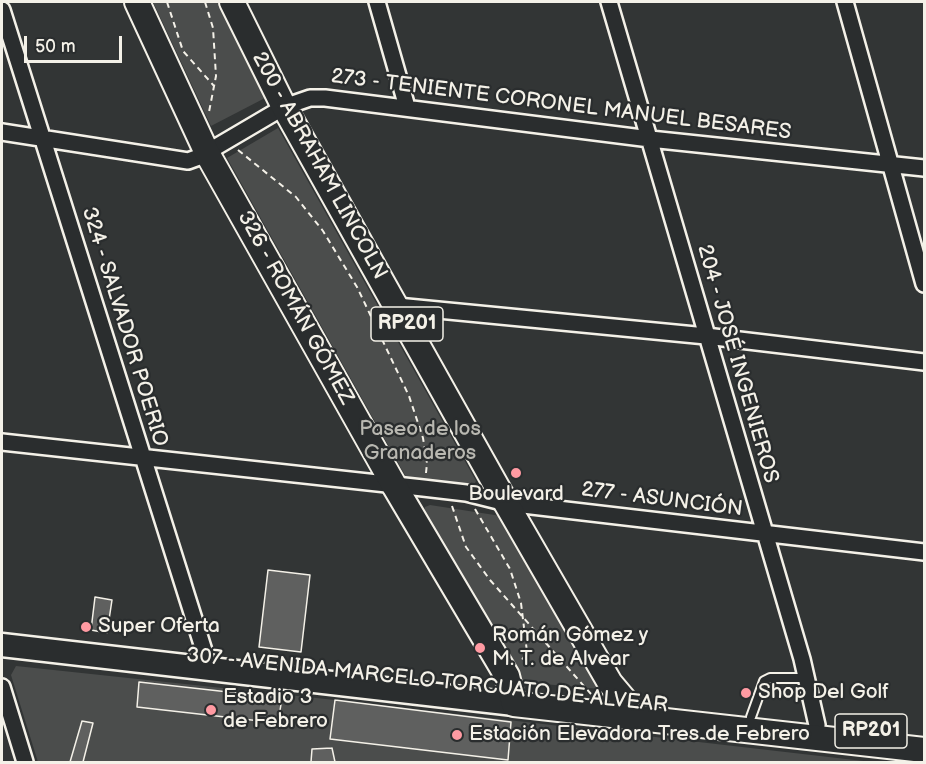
<!DOCTYPE html>
<html>
<head>
<meta charset="utf-8">
<style>
  body { margin:0 }
  #map { position:relative; width:926px; height:764px; overflow:hidden; background:#323535; font-family:"Balsamiq Sans",sans-serif }
  canvas { display:block }
  .frame { position:absolute; inset:0; border:3px solid #f4f1e8; pointer-events:none }
  .scale { position:absolute; left:24px; top:36px; width:98px; height:27px; box-sizing:border-box; border:3px solid #f4f1e8; border-top:0; padding-left:8px; font-size:18px; line-height:21px; white-space:nowrap; color:#f4f1e8; -webkit-text-stroke:4px #2a2d2e; paint-order:stroke }
</style>
</head>
<body>
<div id="map">
<canvas width="926" height="764"></canvas>
<div class="frame"></div>
<div class="scale">50 m</div>
</div>
<script>
const g = document.querySelector('canvas').getContext('2d');
g.lineJoin = 'round';
function fillPath(path, color) { g.fillStyle = color; g.fill(path, 'evenodd'); }
const poly = rows => new Path2D(rows.map(r => 'M' + r).join(''));
function strokePath(path, color, width, dash) { g.strokeStyle = color; g.lineWidth = width; g.lineCap = dash ? 'butt' : 'round'; g.setLineDash(dash || []); g.stroke(path); }
function label(font, color, halo, rows, align = 'center') {
  g.font = font + ' "Balsamiq Sans",sans-serif'; g.lineWidth = 4.5; g.setLineDash([]); g.textBaseline = 'middle'; g.strokeStyle = halo; g.fillStyle = color; for (const [text, x, y, turn = 0] of rows) {
    g.save(); g.translate(x, y); g.rotate((+turn || 0) * Math.PI / 180); g.textAlign = isNaN(turn) ? turn : align; if (halo) g.strokeText(text, 0, 0); g.fillText(text, 0, 0); g.restore();
  }
}
const green = poly([
  [153,2,222,2,265,98,211,126],
  [278,128,476,481,472,489,406,477,227,158],
  [430,505,501,516,601,689,520,682,424,511,425,507],
  [16,666,335,700,872,762,38,762,11,675]
]);
const building = poly([
  [268,570,310,575,301,652,259,647,268,570],
  [95,597,112,600,107,633,91,630,95,597],
  [139,682,282,698,278,723,137,707,139,682],
  [335,700,511,722,508,760,330,739,335,700],
  [82,721,93,723,83,762,70,762,82,721],
  [332,748,335,762,311,762,312,749,332,748]
]);
const path = poly([
  [167,2,183,51,214,86],
  [205,2,213,28,216,76,209,112],
  [238,150,296,197,323,231,357,287,409,396,423,438,427,463,426,473],
  [452,506,466,547,490,580,591,694],
  [475,509,510,569,521,603,527,652,520,663]
]);
const service = poly([
  [751,717,764,681,770,678,806,678]
]);
const minor = poly([
  [377,2,407,107],
  [609,2,802,659,817,725,815,738],
  [845,2,924,284],
  [2,10,206,657],
  [2,132,188,161,199,157,284,107,310,98,325,98,650,139,924,168],
  [397,306,706,336,924,362],
  [2,442,423,488,466,493,506,503,924,552],
  [2,687,25,762]
]);
const secondary = poly([
  [2,645,514,704]
]);
const primary = poly([
  [137,2,207,153,395,487,507,676,514,704,924,750],
  [232,2,284,107,506,503,610,683,626,702]
]);
const markers = [
  [516,473,6,"#ff9aa2"],
  [86,627,6,"#ff9aa2"],
  [480,648,6,"#ff9aa2"],
  [746,693,6,"#ff9aa2"],
  [211,710,6,"#ff9aa2"],
  [457,735,6,"#ff9aa2"]
];
const shields = [
  [407,324,72],
  [871,731,72]
];
const shieldNames = [
  ["RP201",407,324],
  ["RP201",871,731]
];
const streetNames = [
  ["273 - TENIENTE CORONEL MANUEL BESARES",561,105,7],
  ["200 - ABRAHAM LINCOLN",319,166,61],
  ["326 - ROMÁN GÓMEZ",295,308,61],
  ["324 - SALVADOR POERIO",124,327,73],
  ["204 - JOSÉ INGENIEROS",737,364,74],
  ["277 - ASUNCIÓN",662,500,7],
  ["307 - AVENIDA MARCELO TORCUATO DE ALVEAR",427,681,6]
];
const parkNames = [
  ["Paseo de los",420,430],
  ["Granaderos",420,454]
];
const poiNames = [
  ["Boulevard",516,495,"center"],
  ["Super Oferta",98,627],
  ["Román Gómez y",492,636],
  ["M. T. de Alvear",492,660],
  ["Shop Del Golf",758,693],
  ["Estadio 3",223,698],
  ["de Febrero",223,722],
  ["Estación Elevadora Tres de Febrero",469,735]
];
fillPath(green, '#4b4d4c');
fillPath(building, '#5f605f');
strokePath(building, '#f4f1e8', 1.5);
strokePath(service, '#f4f1e8', 12);
strokePath(minor, '#f4f1e8', 20);
strokePath(secondary, '#f4f1e8', 27);
strokePath(primary, '#f4f1e8', 28);
strokePath(path, '#f4f1e8', 2, [6, 4.5]);
strokePath(service, '#2a2d2e', 8);
strokePath(minor, '#2a2d2e', 15);
strokePath(secondary, '#2a2d2e', 22);
strokePath(primary, '#2a2d2e', 24);
for (const [x, y, r, color] of markers) { const dot = new Path2D(); dot.arc(x, y, r, 0, 2 * Math.PI); g.fillStyle = color; g.fill(dot); strokePath(dot, '#2a2d2e', 2); }
for (const [x, y, w] of shields) { const box = new Path2D(); box.roundRect(x - w / 2, y - 17, w, 34, 4.5); g.fillStyle = '#2a2d2e'; g.fill(box); strokePath(box, '#f4f1e8', 1.5); }
label('bold 20px', '#f4f1e8', null, shieldNames);
label('21px', '#f4f1e8', '#2a2d2e', streetNames);
label('21px', '#b9b8b1', '#2a2d2e', parkNames);
label('21px', '#f4f1e8', '#2a2d2e', poiNames, 'left');
</script>
</body>
</html>
